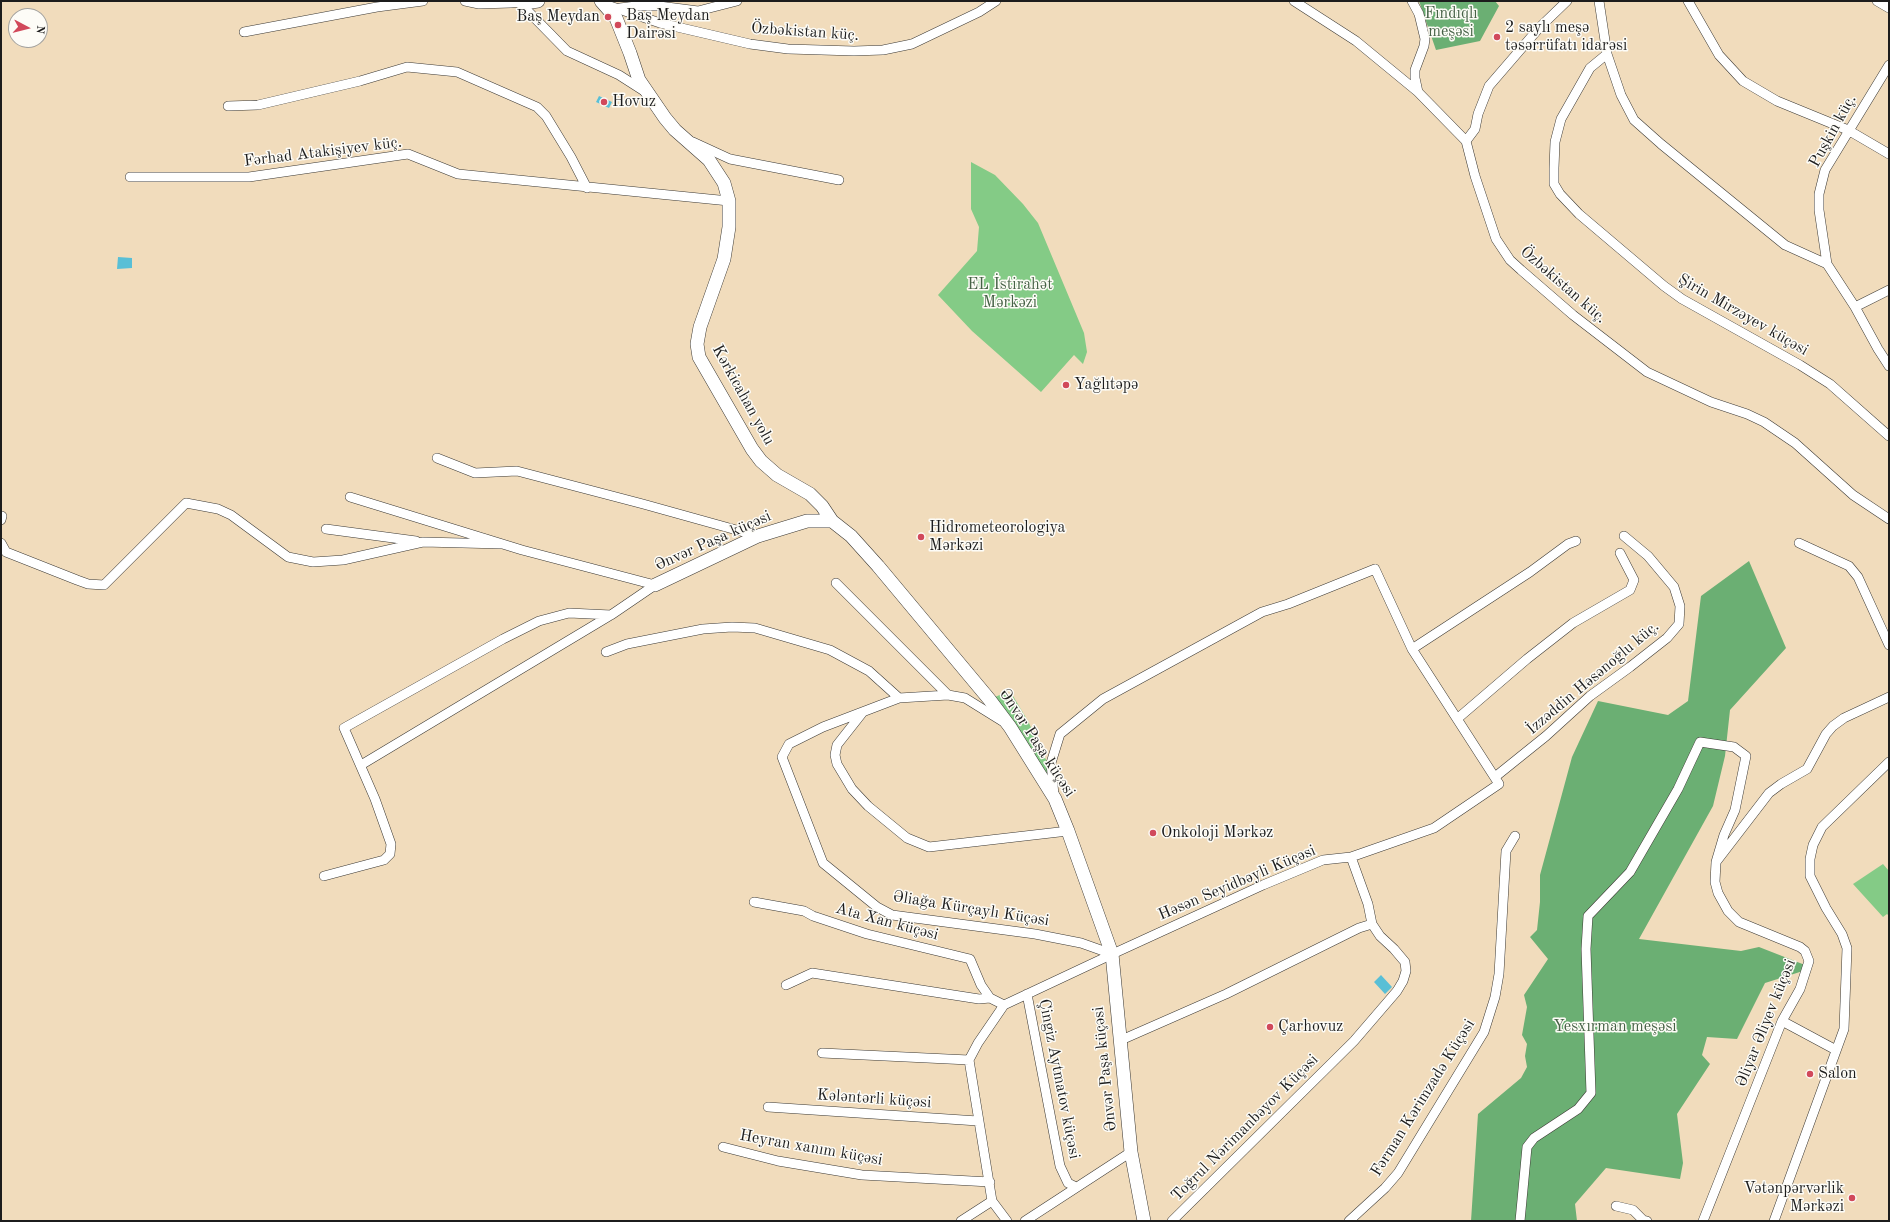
<!DOCTYPE html>
<html>
<head>
<meta charset="utf-8">
<style>
  body { margin:0 }
  #map { position:relative; width:1890px; height:1222px; overflow:hidden; background:#f1dcbc; font-family:"Old Standard TT",serif }
  canvas { display:block }
  .frame { position:absolute; inset:0; border:2px solid #1c1c1c; pointer-events:none }
  .north { position:absolute; left:8px; top:8px; width:40px; height:40px; box-sizing:border-box; background:#fdfcf7; border:1px solid #a3a29f; border-radius:50%; rotate:97deg; font-size:11px; font-weight:700; line-height:16px; text-align:center; color:#1c1c1c }
  .north::after { content:''; display:block; margin:auto; width:14px; height:18px; background:#d1495b; clip-path:polygon(50% 0,100% 100%,50% 72%,0 100%) }
</style>
</head>
<body>
<div id="map">
<canvas width="1890" height="1222"></canvas>
<div class="frame"></div>
<div class="north">N</div>
</div>
<script>
const g = document.querySelector('canvas').getContext('2d');
g.lineJoin = 'round';
function fillPath(path, color) { g.fillStyle = color; g.fill(path, 'evenodd'); }
const poly = rows => new Path2D(rows.map(r => 'M' + r).join(''));
function strokePath(path, color, width, dash) { g.strokeStyle = color; g.lineWidth = width; g.lineCap = dash ? 'butt' : 'round'; g.setLineDash(dash || []); g.stroke(path); }
function label(font, color, halo, rows, align = 'center') {
  g.font = font + ' "Old Standard TT",serif'; g.lineWidth = 3; g.setLineDash([]); g.textBaseline = 'middle'; g.strokeStyle = halo; g.fillStyle = color; for (const [text, x, y, turn = 0] of rows) {
    g.save(); g.translate(x, y); g.rotate((+turn || 0) * Math.PI / 180); g.textAlign = isNaN(turn) ? turn : align; if (halo) g.strokeText(text, 0, 0); g.fillText(text, 0, 0); g.restore();
  }
}
const green = poly([
  [971,162,995,175,1023,204,1038,223,1084,333,1087,352,1083,364,1074,355,1041,392,972,331,938,295,977,251,979,227,971,209],
  [1002,694,1013,696,1028,721,1048,764,1050,785,995,697],
  [1883,864,1889,871,1889,916,1887,914,1883,917,1853,884]
]);
const forest = poly([
  [1419,1,1495,1,1499,6,1480,41,1436,50],
  [1749,561,1786,648,1730,710,1725,756,1713,806,1639,939,1741,951,1759,947,1805,965,1803,971,1765,983,1737,1039,1707,1037,1702,1055,1710,1064,1677,1114,1683,1163,1680,1179,1606,1168,1575,1204,1577,1221,1471,1221,1478,1114,1521,1078,1527,1067,1525,1056,1527,1044,1522,1035,1527,1007,1524,995,1548,959,1530,937,1537,930,1540,902,1540,875,1572,757,1598,701,1668,715,1688,701,1701,596]
]);
const water = poly([
  [599,96,612,102,609,108,596,102],
  [118,257,132,258,132,268,117,269],
  [1381,975,1392,987,1385,994,1374,982]
]);
const street = poly([
  [465,1,479,4,511,3,519,2,567,51,619,75,644,91],
  [1294,1,1356,41,1418,92,1466,141,1475,176,1496,239,1510,260,1521,270,1573,315,1647,372,1711,402,1747,414,1764,422,1795,443,1853,495,1889,519],
  [1412,1,1419,14,1425,39,1424,46,1415,70,1415,78,1418,92],
  [1599,1,1607,54,1621,95,1634,120,1661,144,1785,245,1827,264,1855,307,1878,349,1889,366],
  [1688,1,1719,55,1743,81,1777,101,1848,130,1889,154],
  [1877,1,1889,8],
  [607,5,660,23,750,44,788,49,854,51,883,50,912,44,979,12,996,1],
  [620,8,636,6,659,6,698,11,737,1],
  [244,32,377,7,423,1],
  [1607,54,1590,68,1561,119,1555,142,1554,168,1554,184,1560,194,1579,214,1664,286,1682,299,1800,365,1830,384,1889,436],
  [228,106,258,105,360,81,407,67,457,72,537,107,546,116,571,157,587,188],
  [1466,141,1475,129,1478,114,1489,86,1539,28,1567,1],
  [693,142,730,159,839,180],
  [130,177,249,177,408,154,458,174,729,201],
  [1827,264,1819,210,1819,194,1825,170,1889,65],
  [1855,307,1889,290],
  [437,458,475,473,517,471,643,504,758,536],
  [350,497,522,550,655,585],
  [1,520,2,516],
  [326,529,416,541],
  [1,543,6,552,77,580,88,584,104,585,186,503,218,509,231,515,288,557,313,562,343,560,423,542,502,544],
  [1799,543,1849,566,1858,577,1889,645],
  [836,583,948,695],
  [1412,649,1530,572,1568,544,1576,541],
  [606,652,627,644,703,629,732,627,755,628,830,650,869,671,899,698],
  [863,712,837,745,835,755,837,764,852,789,868,806,907,838,929,847,1068,831],
  [1457,719,1527,659,1573,623,1630,590,1634,580,1620,553],
  [1002,721,965,698,948,695,899,698,823,727,789,744,782,757,823,863,877,907,892,915,1035,934,1081,943,1112,954],
  [361,765,611,615,655,585],
  [1495,777,1546,736,1590,696,1630,667,1667,638,1679,624,1680,606,1674,587,1648,556,1624,536],
  [324,876,384,860,390,854,391,844,375,799,344,728,503,639,539,621,569,613,611,615],
  [754,902,804,911,813,916,867,934,970,959,981,985,990,998],
  [786,985,812,973,979,999,990,998,1004,1005],
  [1027,994,1060,1166,1068,1183,1076,1187],
  [1782,1021,1836,1050],
  [1119,1041,1226,994,1359,928,1372,924,1368,904,1351,857],
  [822,1053,969,1060],
  [768,1107,978,1121],
  [723,1147,778,1161,862,1175,990,1182],
  [1616,1206,1633,1210,1643,1220,1647,1221],
  [961,1221,992,1201],
  [1007,1221,992,1201,969,1060,978,1043,1004,1005,1119,951,1263,885,1323,860,1351,857,1434,828,1499,784,1412,649,1375,569,1288,604,1262,612,1103,699,1060,734,1051,763,1054,795],
  [1025,1221,1131,1152],
  [1172,1221,1354,1041,1397,991,1403,981,1406,971,1405,962,1394,949,1380,936,1372,924],
  [1349,1221,1385,1188,1398,1173,1484,1032,1495,997,1499,974,1506,851,1515,836],
  [1520,1221,1527,1147,1534,1138,1578,1109,1591,1093,1586,949,1588,916,1630,872,1678,789,1700,742,1734,747,1746,756,1735,810,1724,835,1716,862],
  [1703,1221,1782,1021,1800,989,1809,961,1805,951,1800,947,1739,922,1728,911,1718,893,1715,882,1716,862,1769,793,1781,784,1807,769,1826,734,1833,726,1844,718,1889,697],
  [1774,1221,1844,1029,1847,948,1842,934,1826,908,1810,876,1810,859,1813,845,1822,827,1889,762]
]);
const secondary = poly([
  [519,1,525,3,538,1],
  [601,1,616,18,630,53,639,80,665,118,675,130,709,160,724,183,729,201,729,227,724,259,700,327,697,344,699,357,752,449,761,461,777,475,810,494,822,506,832,521],
  [655,585,758,536,807,521,832,521,851,536,878,566,989,699,1010,727,1055,799,1068,831,1112,954,1131,1152,1144,1221]
]);
const markers = [
  [608,17,4,"#d1495b"],
  [618,25,4,"#d1495b"],
  [1497,37,4,"#d1495b"],
  [604,102,4,"#d1495b"],
  [1066,385,4,"#d1495b"],
  [921,537,4,"#d1495b"],
  [1153,833,4,"#d1495b"],
  [1270,1027,4,"#d1495b"],
  [1810,1074,4,"#d1495b"],
  [1852,1198,4,"#d1495b"]
];
const parkNames = [
  ["Fındıqlı",1451,14],
  ["meşəsi",1451,32],
  ["EL İstirahət",1010,285],
  ["Mərkəzi",1010,303],
  ["Yesxırman meşəsi",1615,1027]
];
const poiNames = [
  ["Baş Meydan",626,16],
  ["Dairəsi",626,34],
  ["Baş Meydan",600,17,"right"],
  ["2 saylı meşə",1505,28],
  ["təsərrüfatı idarəsi",1505,46],
  ["Hovuz",612,102],
  ["Yağlıtəpə",1074,385],
  ["Hidrometeorologiya",929,528],
  ["Mərkəzi",929,546],
  ["Onkoloji Mərkəz",1161,833],
  ["Çarhovuz",1278,1027],
  ["Salon",1818,1074],
  ["Vətənpərvərlik",1844,1189,"right"],
  ["Mərkəzi",1844,1207,"right"]
];
const streetNames = [
  ["Özbəkistan küç.",805,32,4],
  ["Puşkin küç.",1833,131,-61],
  ["Fərhad Atakişiyev küç.",323,152,-7],
  ["Özbəkistan küç.",1563,285,41],
  ["Şirin Mirzəyev küçəsi",1743,315,30],
  ["Kərkicahan yolu",743,395,61],
  ["Ənvər Paşa küçəsi",713,541,-24],
  ["İzzəddin Həsənoğlu küç.",1593,678,-40],
  ["Ənvər Paşa küçəsi",1037,743,57],
  ["Həsən Seyidbəyli Küçəsi",1237,883,-23],
  ["Əliağa Kürçaylı Küçəsi",971,909,9],
  ["Ata Xan küçəsi",887,922,15],
  ["Əliyar Əliyev küçəsi",1766,1023,-68],
  ["Ənvər Paşa küçəsi",1105,1069,-96],
  ["Çingiz Aytmatov küçəsi",1059,1079,79],
  ["Fərman Kərimzadə Küçəsi",1423,1098,-58],
  ["Kələntərli küçəsi",874,1099,4],
  ["Toğrul Nərimanbəyov Küçəsi",1245,1128,-45],
  ["Heyran xanım küçəsi",811,1148,10]
];
fillPath(green, '#84cb86');
fillPath(forest, '#6baf73');
fillPath(water, '#59bfd6');
strokePath(street, '#3c3934', 10);
strokePath(secondary, '#3c3934', 14);
strokePath(street, '#fff', 9);
strokePath(secondary, '#fff', 13);
for (const [x, y, r, color] of markers) { const dot = new Path2D(); dot.arc(x, y, r, 0, 2 * Math.PI); g.fillStyle = color; g.fill(dot); strokePath(dot, '#fdfcf7', 1.5); }
label('16px', '#466246', '#fdfcf7', parkNames);
label('16px', '#1c1c1c', '#fdfcf7', poiNames, 'left');
label('16px', '#1c1c1c', '#fdfcf7', streetNames);
</script>
</body>
</html>
